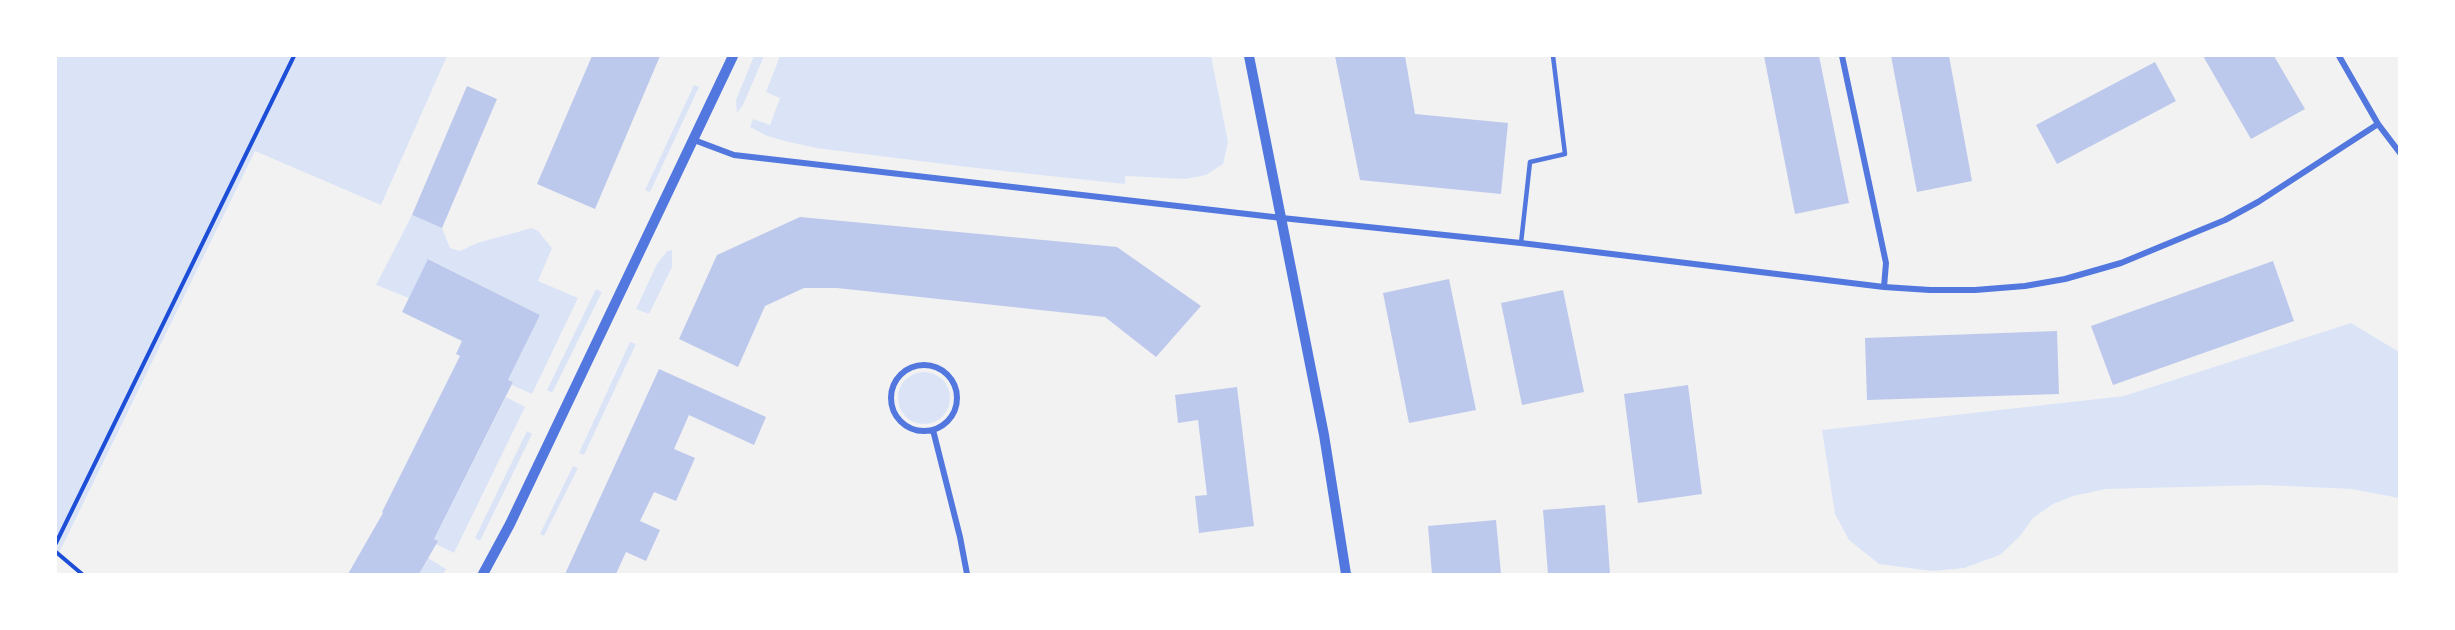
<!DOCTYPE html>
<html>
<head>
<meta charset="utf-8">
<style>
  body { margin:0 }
  #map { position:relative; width:2455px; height:630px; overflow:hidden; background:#f2f2f2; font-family:"Titillium Web",sans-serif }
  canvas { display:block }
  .frame { position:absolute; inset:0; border:57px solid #fff; pointer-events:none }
</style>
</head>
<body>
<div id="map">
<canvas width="2455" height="630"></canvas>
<div class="frame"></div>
</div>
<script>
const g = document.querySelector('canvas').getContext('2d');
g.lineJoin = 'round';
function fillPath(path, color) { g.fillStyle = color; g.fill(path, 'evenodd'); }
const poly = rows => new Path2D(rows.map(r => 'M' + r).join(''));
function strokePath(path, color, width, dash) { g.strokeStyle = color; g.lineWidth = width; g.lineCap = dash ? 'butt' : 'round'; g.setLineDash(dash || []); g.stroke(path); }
const green = poly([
  [56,56,447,56,381,205,255,151,56,559],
  [754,56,764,56,743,105,737,113,736,100],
  [780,56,1211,56,1228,142,1223,164,1206,175,1185,179,1125,176,1125,184,976,168,816,148,789,142,767,136,750,127,753,119,770,125,780,98,766,92],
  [694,85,699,87,650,192,645,190],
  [412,215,442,228,450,248,460,251,477,243,532,228,538,231,552,248,538,281,578,298,532,394,512,385,513,382,508,380,540,315,429,259,409,298,376,285],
  [672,250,672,267,649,314,636,309,657,264,667,251],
  [596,289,602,292,552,393,547,390],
  [2351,323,2399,352,2399,498,2352,489,2264,485,2106,489,2073,496,2053,504,2033,518,2020,536,2000,555,1964,568,1932,571,1879,564,1849,540,1835,514,1822,430,2124,396],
  [630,342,636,344,584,455,579,453],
  '898 398a26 26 0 1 1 52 0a26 26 0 1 1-52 0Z',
  [506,397,525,407,454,553,436,544,434,539],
  [527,431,532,434,480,541,475,538],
  [573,466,578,468,544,536,540,534],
  [428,558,446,569,443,574,419,574]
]);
const building = poly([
  [592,56,660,56,595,209,537,184],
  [1335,56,1405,56,1415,114,1508,123,1501,194,1360,180],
  [1764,56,1819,56,1849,203,1795,214],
  [1891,56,1949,56,1972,181,1917,192],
  [2203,56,2274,56,2305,109,2251,139],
  [2155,62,2176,101,2057,164,2036,125],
  [467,86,497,99,442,228,412,215],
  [800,217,1117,247,1201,306,1156,357,1105,317,837,288,804,288,765,306,738,367,679,339,717,255],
  [428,259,540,315,508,380,513,382,434,539,438,541,419,574,348,574,383,513,382,512,460,356,456,354,462,341,402,312],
  [2273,261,2294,321,2113,385,2091,326],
  [1449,279,1476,410,1409,423,1383,293],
  [1563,290,1584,392,1522,405,1501,303],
  [2057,331,2059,394,1867,400,1865,338],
  [659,369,766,417,754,445,689,415,674,449,695,458,676,501,654,492,640,521,660,530,646,561,626,552,616,574,565,574],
  [1688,385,1702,494,1638,503,1624,394],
  [1237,387,1254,526,1199,533,1195,496,1207,495,1198,420,1178,423,1175,395],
  [1605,505,1610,574,1548,574,1543,510],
  [1496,520,1501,574,1432,574,1428,526]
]);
const path = poly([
  [56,543,294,56],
  [56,552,82,574]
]);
const service = poly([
  [1521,243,1530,162,1565,154,1553,56]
]);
const minor = poly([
  [1842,56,1886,263,1884,287],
  [2339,56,2378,124,2400,153],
  [694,140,734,155,1282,218,1521,243,1884,287,1930,290,1975,290,2025,286,2065,279,2121,263,2225,220,2258,202,2378,124],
  '891 398a33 33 0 1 1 66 0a33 33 0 1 1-66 0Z',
  [933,430,960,537,967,574]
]);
const tertiary = poly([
  [1249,56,1324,435,1346,574],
  [483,574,510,524,733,56]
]);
fillPath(green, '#dbe4f7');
fillPath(building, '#bdc9ec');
strokePath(path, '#1d4ed8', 4);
strokePath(service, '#5277de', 4.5);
strokePath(minor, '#5277de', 6);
strokePath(tertiary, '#5277de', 10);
</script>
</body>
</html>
